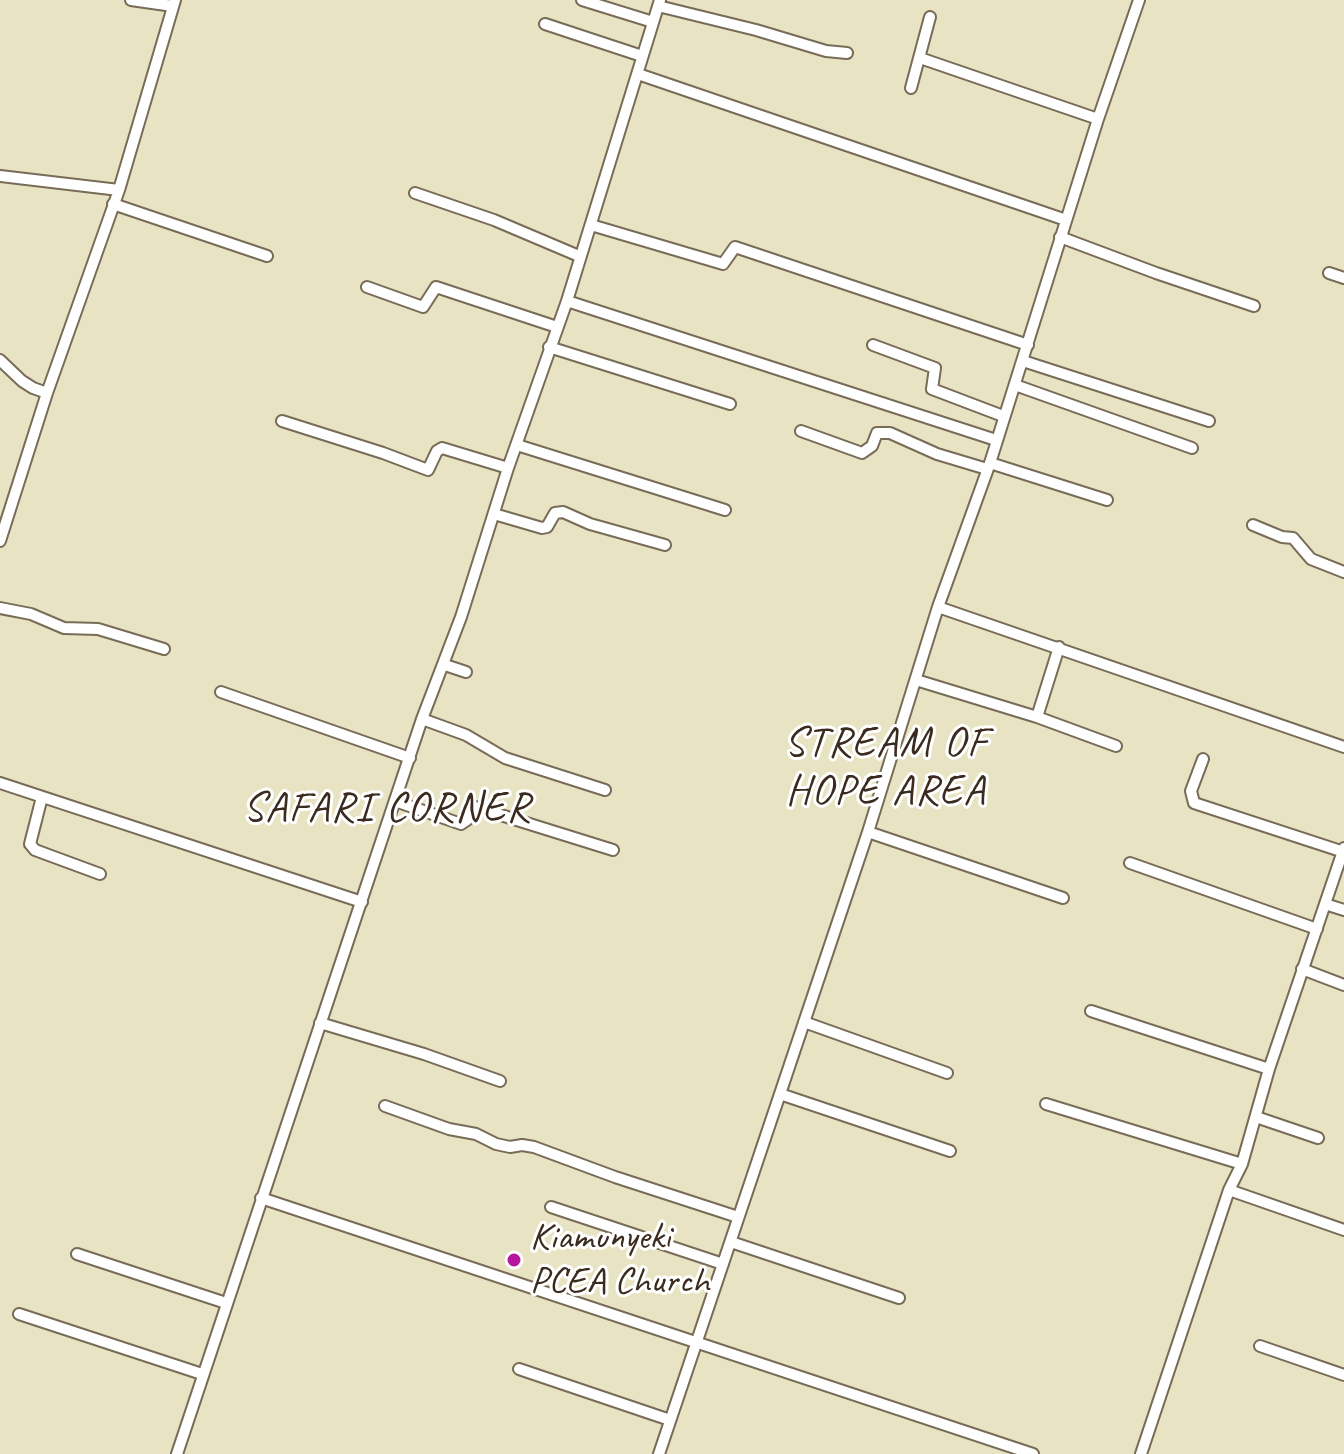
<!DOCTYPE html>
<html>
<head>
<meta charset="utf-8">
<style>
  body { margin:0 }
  canvas { display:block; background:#e8e3c2 }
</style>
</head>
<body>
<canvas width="1344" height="1454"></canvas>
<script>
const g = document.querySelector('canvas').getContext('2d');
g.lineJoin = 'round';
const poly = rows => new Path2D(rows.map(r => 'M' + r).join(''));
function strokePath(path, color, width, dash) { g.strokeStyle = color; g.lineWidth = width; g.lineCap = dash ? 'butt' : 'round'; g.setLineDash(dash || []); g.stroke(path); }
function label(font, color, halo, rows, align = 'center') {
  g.font = font + ' Caveat,sans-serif'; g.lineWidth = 6; g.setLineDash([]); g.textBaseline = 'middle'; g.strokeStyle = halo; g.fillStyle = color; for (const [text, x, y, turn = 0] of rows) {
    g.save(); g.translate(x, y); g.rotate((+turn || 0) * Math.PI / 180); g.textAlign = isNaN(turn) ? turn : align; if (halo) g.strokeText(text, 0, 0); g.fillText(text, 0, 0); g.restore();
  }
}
const minor = poly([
  [131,0,173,6],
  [582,0,653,22],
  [658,6,756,30,826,51,847,53],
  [545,24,642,56],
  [920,58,1098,119],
  [638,74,1066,220],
  [911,88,930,17],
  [0,176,119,190],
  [415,193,494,220,579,256],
  [113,204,267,256],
  [591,225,723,264,735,247,1028,345],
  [1060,237,1156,273,1254,306],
  [1329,273,1344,278],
  [367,287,423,307,436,287,557,327],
  [567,301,996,440],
  [873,345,935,368,932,389,1003,416],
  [549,347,730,404],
  [0,360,22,381,33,388,47,393],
  [1023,361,1209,421],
  [1015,385,1192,448],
  [282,421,383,453,428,470,437,451,442,448,508,468],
  [801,431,862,453,872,446,877,433,890,433,937,454,987,469],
  [517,445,725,510],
  [990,463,1107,500],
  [494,514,542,528,547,527,555,513,563,512,590,524,665,545],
  [1253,525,1282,537,1293,538,1311,559,1344,572],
  [0,541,47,393,119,190,175,0],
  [938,607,1344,747],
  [0,608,31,614,64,628,98,629,164,649],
  [445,665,466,672],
  [916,680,1037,717,1116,746],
  [221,692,410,758],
  [1037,717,1059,647],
  [422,719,466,735,505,758,605,790],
  [1203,759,1191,791,1194,803,1344,852],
  [0,783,362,902],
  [42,797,30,844,35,850,100,874],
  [395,801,461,824,467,820,475,807,613,850],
  [868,832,1063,898],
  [1130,863,1317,929],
  [1325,904,1344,910],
  [1302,969,1344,985],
  [1091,1011,1269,1069],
  [804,1022,947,1073],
  [320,1023,424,1054,500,1081],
  [780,1094,950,1151],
  [1046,1104,1242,1164],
  [385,1106,449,1129,476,1134,496,1144,510,1147,522,1145,534,1147,615,1177,738,1217],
  [1256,1117,1318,1138],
  [1229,1190,1344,1230],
  [261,1198,1033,1454],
  [551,1207,723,1264],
  [731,1242,899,1298],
  [77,1254,226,1303],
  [19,1314,202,1374],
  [1260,1346,1344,1375],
  [519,1369,670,1420],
  [177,1454,422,719,461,617,508,468,567,301,660,0],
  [659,1454,868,832,938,607,990,463,1098,119,1139,0],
  [1141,1454,1229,1190,1242,1164,1269,1069,1344,848]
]);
const markers = [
  [514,1260,8,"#b5179e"]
];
const poiNames = [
  ["Kiamunyeki",530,1238],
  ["PCEA Church",530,1282]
];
const quarterNames = [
  ["STREAM OF",886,744],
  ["HOPE AREA",886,792],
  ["SAFARI CORNER",387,809]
];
strokePath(minor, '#786b57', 14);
strokePath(minor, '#fff', 10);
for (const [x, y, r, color] of markers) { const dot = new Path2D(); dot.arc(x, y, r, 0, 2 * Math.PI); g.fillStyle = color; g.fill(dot); strokePath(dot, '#fff', 3); }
label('38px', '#3b2a1e', '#fff', poiNames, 'left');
g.letterSpacing = '2px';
label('42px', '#3b2a1e', '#fff', quarterNames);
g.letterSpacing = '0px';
</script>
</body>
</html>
